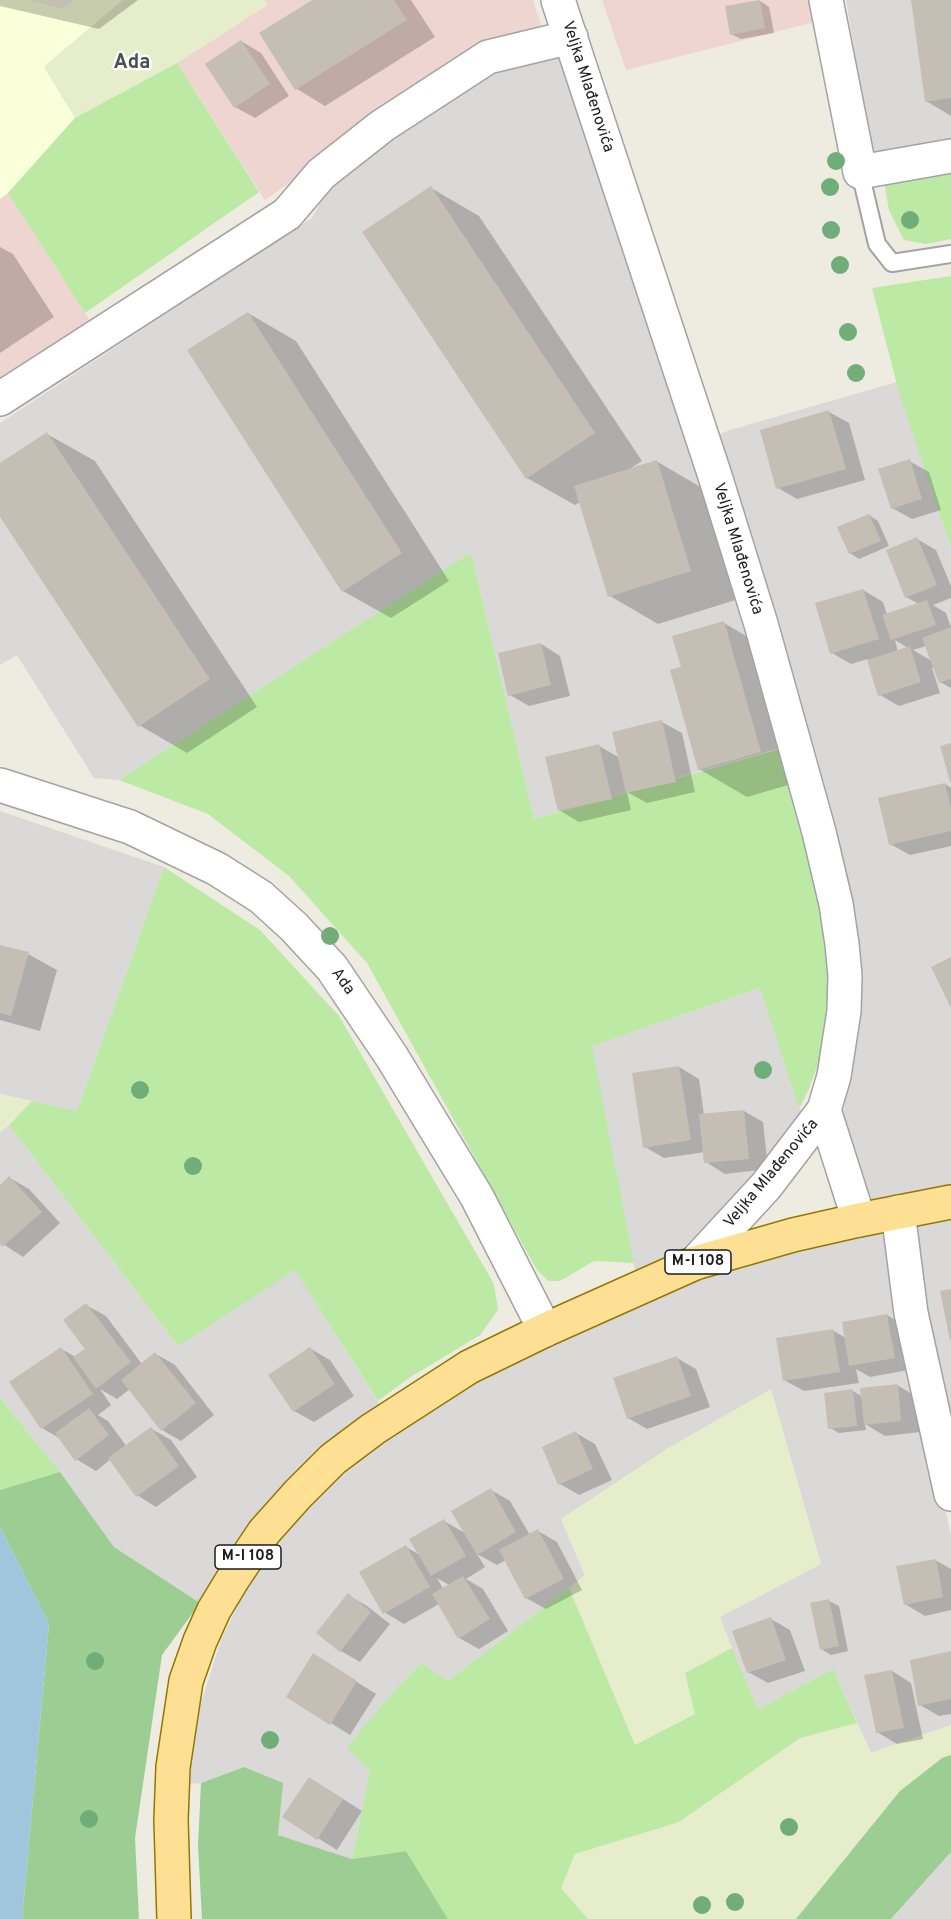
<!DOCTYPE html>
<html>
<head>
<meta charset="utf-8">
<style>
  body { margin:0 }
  canvas { display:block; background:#eeebe1 }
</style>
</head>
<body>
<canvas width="951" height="1919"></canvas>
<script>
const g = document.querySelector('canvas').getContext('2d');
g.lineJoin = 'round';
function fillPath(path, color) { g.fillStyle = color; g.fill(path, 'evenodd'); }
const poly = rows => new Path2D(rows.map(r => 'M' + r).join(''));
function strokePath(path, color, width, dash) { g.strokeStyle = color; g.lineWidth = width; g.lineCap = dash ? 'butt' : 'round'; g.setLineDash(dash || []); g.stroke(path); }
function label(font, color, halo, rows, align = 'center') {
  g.font = font + ' Overpass,sans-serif'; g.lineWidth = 5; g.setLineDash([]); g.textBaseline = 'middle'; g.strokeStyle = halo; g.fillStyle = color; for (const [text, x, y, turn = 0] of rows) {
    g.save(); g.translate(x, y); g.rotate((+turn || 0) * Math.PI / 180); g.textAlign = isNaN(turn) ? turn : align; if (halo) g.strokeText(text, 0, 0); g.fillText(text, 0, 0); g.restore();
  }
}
const residential = poly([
  [846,0,951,0,951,151,873,163],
  [562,54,790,745,534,819,471,552,119,780,94,778,17,655,0,665,0,423,312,218,338,171,497,68],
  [897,382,951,547,951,1190,875,1205,841,1139,855,962,715,436,730,430],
  [0,811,164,867,77,1111,0,1094],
  [761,988,799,1109,811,1115,756,1218,637,1280,591,1046],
  [9,1125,177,1345,295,1269,385,1413,200,1603,114,1547,60,1472,0,1398,0,1132],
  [951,1209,951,1419,905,1218],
  [885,1221,951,1536,951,1725,871,1753,833,1669,758,1709,719,1617,821,1564,771,1390,561,1519,585,1576,448,1681,370,1771,352,1859,278,1835,244,1767,201,1783,188,1784,200,1706,221,1640,246,1589,289,1525,354,1456,528,1350,718,1267],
  [951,1852,951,1919,891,1919]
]);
const commercial = poly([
  [265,0,533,0,544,35,479,48,265,200,177,63,267,5],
  [602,0,811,0,815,22,626,70],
  [8,193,94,327,0,386,0,199]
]);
const education = poly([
  [0,0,123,0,44,66,75,118,8,193,0,199]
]);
const farmland = poly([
  [123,0,265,0,268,5,177,63,75,118,44,67],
  [0,1094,32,1101,0,1132],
  [771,1389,821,1564,720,1617,732,1648,685,1673,695,1714,634,1745,569,1588,585,1575,561,1519,668,1448],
  [857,1723,871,1753,951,1725,951,1755,942,1758,900,1791,796,1919,588,1919,561,1888,575,1854,679,1822,800,1738]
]);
const grass = poly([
  [177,63,259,192,85,313,8,193,75,118],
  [951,172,951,239,926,244,904,240,889,210,884,182],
  [951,276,951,547,900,396,872,288],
  [471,552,534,819,780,749,833,928,826,1042,808,1091,799,1109,760,988,592,1046,634,1263,594,1261,560,1281,548,1281,537,1270,367,963,289,876,208,814,119,780],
  [164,867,260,930,339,1016,494,1284,498,1310,480,1335,409,1378,378,1401,295,1270,178,1346,9,1125,32,1101,77,1111],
  [0,1398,60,1472,0,1490],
  [569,1588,635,1745,695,1714,685,1673,732,1648,758,1709,833,1669,857,1723,800,1738,679,1822,575,1854,561,1888,588,1919,448,1919,406,1851,352,1859,370,1771,347,1747,383,1704,421,1663,448,1681]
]);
const forest = poly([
  [60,1472,114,1547,200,1603,162,1655,135,1838,139,1919,22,1919,49,1624,0,1527,0,1490],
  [951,1755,951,1852,891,1919,796,1919,900,1791,942,1758],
  [244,1767,283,1783,278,1835,352,1859,406,1851,448,1919,202,1919,198,1846,201,1783]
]);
const water = poly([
  [0,1527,49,1624,22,1919,0,1919]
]);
const shadow = poly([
  [0,0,138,0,99,29,0,6],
  [315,0,411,0,435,37,325,106,297,89,261,34],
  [912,0,951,0,951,116,926,101],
  [760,1,769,7,774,33,741,39,731,34],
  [241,41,261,53,289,96,255,118,235,107],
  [431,188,479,216,642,461,631,468,656,461,704,489,739,599,658,624,610,596,580,502,575,505,527,478],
  [0,247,13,254,54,317,0,353],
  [248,313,296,341,449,581,391,618,343,591],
  [829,412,849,423,865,480,797,499,778,488],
  [47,434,95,461,257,707,187,753,139,725,0,514,0,465],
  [909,461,929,472,941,510,912,519,892,508],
  [869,515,878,521,889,546,859,559,850,553],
  [917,539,936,550,951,586,951,598,933,605,946,613,951,627,951,688,940,682,934,667,932,668,940,693,899,706,880,695,868,659,851,664,832,653,863,590,883,602,887,615,919,604,906,597],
  [895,640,908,648,898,652],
  [926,646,932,661,913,650],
  [724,623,772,651,809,779,747,797,699,769,683,668],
  [541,644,560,656,570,696,529,706,510,695],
  [662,722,682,733,695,792,647,803,627,792,631,810,579,822,559,810,599,746,620,758],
  [945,784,951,788,951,846,910,855,890,844],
  [0,946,28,954,57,970,40,1031,0,1020],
  [679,1067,699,1079,704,1115,744,1111,763,1122,768,1169,725,1174,706,1162,705,1152,664,1158,645,1147],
  [10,1178,29,1189,60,1223,23,1257,0,1242,0,1187],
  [86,1305,106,1316,142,1364,156,1354,175,1365,214,1415,181,1441,162,1430,130,1389,117,1399,100,1389,111,1405,98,1415,108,1421,127,1447,152,1429,171,1440,197,1477,156,1507,137,1495,111,1459,96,1471,76,1459,61,1439,42,1428,11,1382,61,1349,76,1357,87,1349],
  [887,1315,906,1327,914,1369,870,1377,856,1369,859,1383,804,1391,784,1380,832,1330,846,1338],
  [311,1349,330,1360,354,1396,314,1422,294,1411],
  [677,1358,696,1369,710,1407,647,1429,628,1418],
  [897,1385,917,1397,920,1432,885,1436,865,1424,866,1430,839,1433,830,1428,853,1391,863,1397],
  [576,1433,595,1444,612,1480,579,1495,560,1484],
  [491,1490,510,1501,530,1535,538,1531,557,1542,582,1590,546,1609,526,1598,506,1560,497,1565,477,1554,485,1567,466,1579,483,1589,508,1631,479,1649,459,1638,439,1604,404,1624,384,1612,406,1547,420,1555,444,1521,465,1533],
  [437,1578,449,1585,443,1589],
  [935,1560,951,1569,951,1610,925,1616,905,1604],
  [348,1595,367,1606,390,1624,360,1662,341,1651],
  [829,1601,839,1606,848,1651,831,1655,821,1649],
  [771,1619,790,1630,805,1671,768,1683,748,1672],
  [951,1653,951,1714,939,1716,920,1705],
  [333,1667,376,1694,350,1735,331,1723],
  [892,1671,911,1683,923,1739,897,1744,877,1732],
  [329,1790,362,1811,337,1850,318,1838]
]);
const building = poly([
  [28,0,74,0,62,9],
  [312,0,394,0,407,20,295,90,259,33],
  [760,0,765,28,730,35,725,6],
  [911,0,951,0,951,98,925,102],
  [241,40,270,84,234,108,205,64],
  [431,186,595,433,526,479,362,232],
  [248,312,402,553,342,592,187,350],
  [829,410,846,469,776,489,760,430],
  [47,432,210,679,138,727,0,517,0,463],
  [910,459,922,499,891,509,878,469],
  [657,460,691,571,608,597,574,486],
  [869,514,881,541,849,554,837,527],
  [917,537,937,585,905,598,886,550],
  [863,589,879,639,830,654,815,603],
  [927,600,936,625,891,640,882,615],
  [724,621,761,752,698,770,670,670,681,667,672,636],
  [951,627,951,679,939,683,922,638],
  [541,643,551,685,508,696,498,653],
  [910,646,921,682,878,696,867,660],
  [662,720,676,782,626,793,612,732],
  [951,743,951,782,950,782,940,746],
  [599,744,612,799,558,811,545,757],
  [945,783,951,808,951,831,889,845,878,798],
  [0,945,29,952,11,1016,0,1013],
  [951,957,951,1008,931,967],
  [679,1066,691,1140,643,1148,632,1073],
  [744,1110,749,1159,704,1163,699,1114],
  [9,1176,42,1212,2,1247,0,1244,0,1185],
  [951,1289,951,1340,950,1340,940,1291],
  [86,1303,131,1362,96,1389,73,1357,85,1349,63,1320],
  [887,1314,895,1358,849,1366,842,1322],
  [833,1329,840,1372,783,1381,776,1338],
  [61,1347,93,1394,41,1429,9,1382],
  [310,1347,335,1384,293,1412,268,1375],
  [155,1352,196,1403,161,1431,121,1380],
  [677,1356,691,1396,627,1419,613,1378],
  [898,1384,901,1421,864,1425,860,1388],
  [853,1389,857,1426,828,1429,824,1393],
  [89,1408,109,1435,75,1461,55,1433],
  [151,1427,179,1466,136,1497,108,1458],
  [576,1431,593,1469,558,1485,542,1447],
  [491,1488,516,1532,477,1555,451,1511],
  [444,1519,466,1556,431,1576,409,1539],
  [538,1529,564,1579,525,1599,499,1550],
  [406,1545,430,1587,383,1614,359,1572],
  [936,1559,943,1597,904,1605,896,1566],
  [463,1576,490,1619,458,1639,432,1594],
  [348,1593,371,1612,340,1652,316,1633],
  [829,1599,839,1646,820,1650,810,1603],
  [771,1617,786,1660,747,1673,732,1631],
  [951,1651,951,1699,918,1706,910,1660],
  [313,1653,357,1681,330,1725,286,1697],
  [892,1670,904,1728,876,1733,864,1675],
  [309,1777,343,1799,317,1840,282,1817]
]);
const service = poly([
  [860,172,877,244,892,263,951,254]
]);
const minor = poly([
  [558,0,715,476,761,624,819,832,836,904,842,944,845,976,844,1011,834,1076,824,1110,766,1186,695,1263],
  [826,0,860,172,951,156],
  [0,399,287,214,321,174,382,126,488,57,571,37],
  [824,1110,859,1220],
  [898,1212,911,1313,951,1494]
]);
const tertiary = poly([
  [0,785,130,827,217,869,261,897,294,927,332,968,392,1057,477,1197,545,1330]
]);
const primary = poly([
  [174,1919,171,1820,173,1767,186,1681,200,1641,214,1610,234,1577,264,1532,298,1494,333,1459,373,1429,469,1367,545,1330,695,1263,793,1235,859,1220,951,1202]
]);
const trees = [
  [836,161],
  [830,187],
  [910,220],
  [831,230],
  [840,265],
  [848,332],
  [856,373],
  [330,936],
  [763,1070],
  [140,1090],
  [193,1166],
  [95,1661],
  [270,1740],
  [89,1819],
  [789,1827],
  [735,1902],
  [702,1905]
];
const shields = [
  [698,1262,66],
  [248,1557,66]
];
const shieldNames = [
  ["M-I 108",698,1262],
  ["M-I 108",248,1557]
];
const streetNames = [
  ["Veljka Mlađenovića",587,87,72],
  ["Veljka Mlađenovića",737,549,73],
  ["Ada",342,982,54],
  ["Veljka Mlađenovića",772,1174,-50]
];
const quarterNames = [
  ["Ada",132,64]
];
fillPath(residential, '#dad9d8');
fillPath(commercial, '#efd5cf');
fillPath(education, '#f9ffd8');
fillPath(farmland, '#e6edcb');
fillPath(grass, '#bceaa4');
fillPath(forest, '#9cce94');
fillPath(water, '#9fc6dd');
fillPath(shadow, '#0003');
fillPath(building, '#c5beb4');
strokePath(service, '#a3a3a3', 20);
strokePath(minor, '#a3a3a3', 36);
strokePath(tertiary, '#a3a3a3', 36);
strokePath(primary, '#937800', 36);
strokePath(service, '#fff', 16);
strokePath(minor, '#fff', 33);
strokePath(tertiary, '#fff', 33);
strokePath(primary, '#fee095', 33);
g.fillStyle = '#70ad78';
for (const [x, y] of trees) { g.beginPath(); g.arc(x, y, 9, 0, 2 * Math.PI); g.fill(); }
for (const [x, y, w] of shields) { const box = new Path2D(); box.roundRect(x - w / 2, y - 12, w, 24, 4.5); g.fillStyle = '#fff'; g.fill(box); strokePath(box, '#1c1c1c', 1.5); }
label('bold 15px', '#1c1c1c', null, shieldNames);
label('16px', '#1c1c1c', '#fff', streetNames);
label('bold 20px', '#4f4f4f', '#fff', quarterNames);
</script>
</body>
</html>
